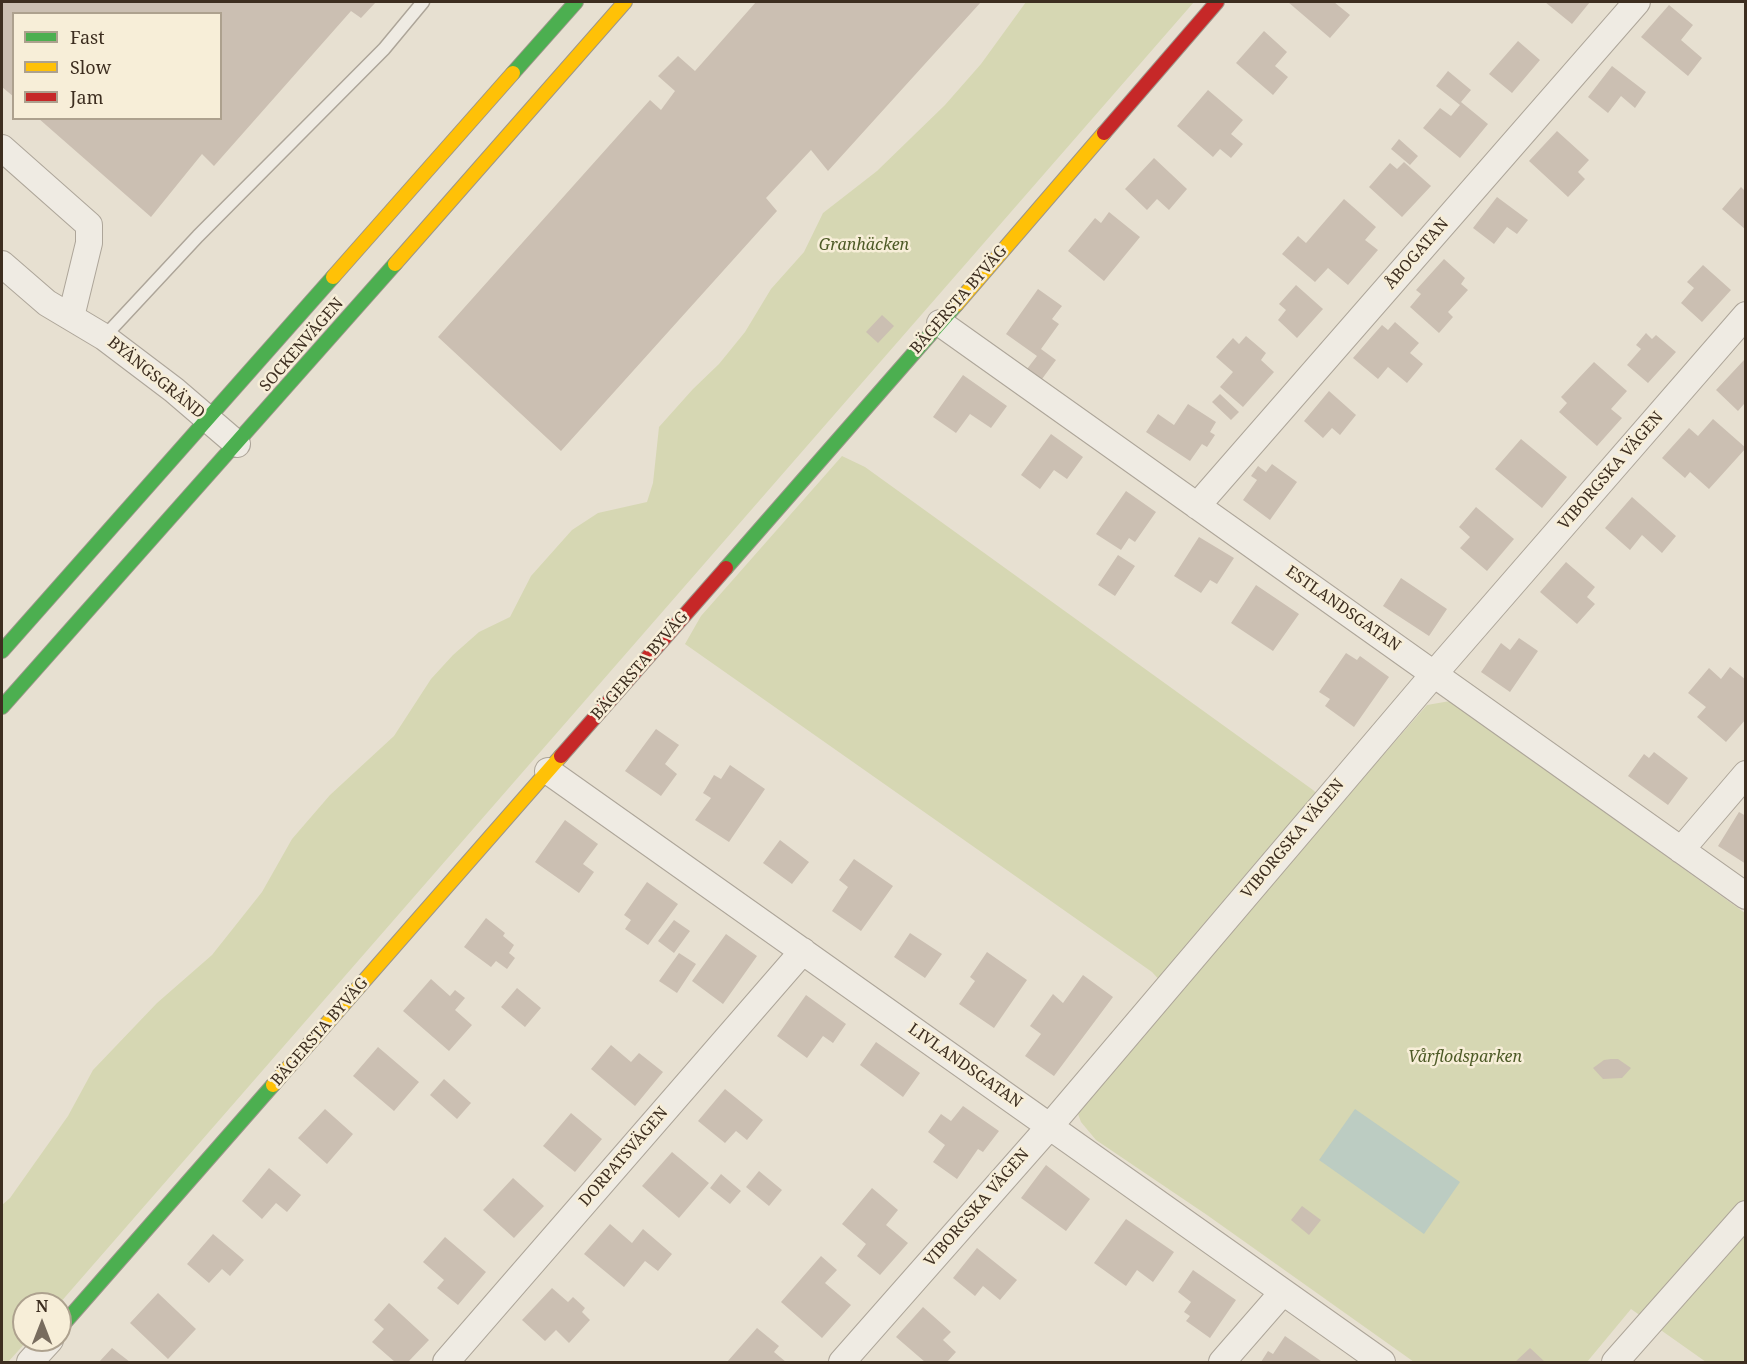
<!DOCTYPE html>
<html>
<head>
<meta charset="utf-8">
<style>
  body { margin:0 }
  #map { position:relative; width:1747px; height:1364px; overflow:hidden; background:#e7e0d1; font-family:"Noto Serif",serif }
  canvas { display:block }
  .frame { position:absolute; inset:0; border:3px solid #3d2e20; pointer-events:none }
  .legend { position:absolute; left:12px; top:12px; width:210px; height:108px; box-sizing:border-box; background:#f7eed8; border:2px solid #ada18e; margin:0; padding:8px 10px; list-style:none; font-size:18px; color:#3d2e20 }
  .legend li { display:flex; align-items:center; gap:12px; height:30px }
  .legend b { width:30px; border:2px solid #ada18e }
  .north { position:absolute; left:12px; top:1292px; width:60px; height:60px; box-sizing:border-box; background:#f7eed8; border:2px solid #ada18e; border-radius:50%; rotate:0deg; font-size:16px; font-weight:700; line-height:24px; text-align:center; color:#3d2e20 }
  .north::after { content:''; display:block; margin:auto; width:21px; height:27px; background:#786c5e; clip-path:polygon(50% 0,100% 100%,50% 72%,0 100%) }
</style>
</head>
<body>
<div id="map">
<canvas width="1747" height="1364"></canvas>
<div class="frame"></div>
<ul class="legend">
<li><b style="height:8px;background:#4caf50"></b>Fast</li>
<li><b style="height:8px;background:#ffc107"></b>Slow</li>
<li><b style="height:8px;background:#c62828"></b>Jam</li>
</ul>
<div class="north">N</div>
</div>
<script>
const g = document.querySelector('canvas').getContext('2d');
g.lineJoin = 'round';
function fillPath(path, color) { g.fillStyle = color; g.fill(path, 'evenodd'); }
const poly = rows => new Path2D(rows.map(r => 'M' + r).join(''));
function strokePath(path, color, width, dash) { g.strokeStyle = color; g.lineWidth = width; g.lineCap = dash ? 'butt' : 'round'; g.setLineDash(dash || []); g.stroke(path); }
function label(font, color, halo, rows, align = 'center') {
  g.font = font + ' "Noto Serif",serif'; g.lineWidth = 5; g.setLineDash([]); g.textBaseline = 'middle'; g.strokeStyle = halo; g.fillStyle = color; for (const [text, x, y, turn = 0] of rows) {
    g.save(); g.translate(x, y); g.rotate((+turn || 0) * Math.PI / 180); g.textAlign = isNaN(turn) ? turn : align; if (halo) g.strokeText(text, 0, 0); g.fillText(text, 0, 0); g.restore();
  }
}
const green = poly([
  [1026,2,1194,2,59,1304,24,1304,24,1340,28,1340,8,1362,2,1362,2,1205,10,1198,68,1116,93,1070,157,1003,212,955,262,892,292,839,330,795,394,736,431,679,453,655,479,632,510,617,531,576,572,530,598,513,647,502,653,483,659,427,693,389,719,364,745,332,771,289,804,252,823,213,877,171,945,105,981,64],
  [842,456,865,467,1313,790,1335,810,1427,705,1450,701,1745,913,1745,1362,1706,1362,1631,1309,1587,1362,1414,1362,1207,1215,1096,1140,1081,1122,1077,1111,1174,996,1152,972,685,644,701,616]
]);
const water = poly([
  [1355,1109,1460,1182,1424,1234,1319,1160]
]);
const building = poly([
  [2,2,376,2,361,18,351,11,214,166,202,154,151,217,38,118,220,118,220,14,14,14,14,97,2,87],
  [756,2,981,2,828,171,811,150,766,198,777,211,561,451,438,337,650,100,661,110,675,91,658,76,678,56,695,71],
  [1288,2,1334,2,1350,15,1330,38],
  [1545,2,1590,2,1572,24],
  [1669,5,1693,25,1681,40,1702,58,1688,76,1641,37],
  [1264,31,1287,52,1275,66,1288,77,1273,95,1236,63],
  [1518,41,1540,60,1512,93,1489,74],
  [1612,66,1646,92,1635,108,1621,96,1608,113,1588,97],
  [1448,71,1471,90,1461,102,1488,124,1460,158,1423,128,1440,108,1451,116,1460,105,1436,86],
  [1208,90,1243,120,1231,134,1243,144,1231,158,1220,149,1213,157,1177,126],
  [1557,131,1589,160,1578,172,1585,179,1568,197,1529,161],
  [1399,139,1418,156,1410,165,1391,149],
  [1154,158,1187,189,1169,210,1157,199,1147,210,1125,189],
  [1404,162,1431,186,1402,217,1369,187,1390,163,1397,169],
  [1741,187,1746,192,1746,230,1722,209],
  [1497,197,1528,220,1517,234,1507,227,1494,244,1473,228],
  [1344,199,1376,227,1365,240,1378,250,1348,285,1328,268,1315,282,1282,254,1298,236,1306,243],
  [1109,212,1140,237,1104,281,1068,251,1095,218,1101,223],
  [1444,259,1465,278,1461,284,1468,290,1448,312,1453,317,1439,333,1410,307,1421,294,1416,290],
  [1703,265,1731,290,1702,322,1681,303,1694,288,1687,282],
  [1296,285,1323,309,1297,338,1278,320,1286,310,1279,304],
  [1038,289,1062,306,1052,319,1059,324,1041,349,1056,360,1042,379,1027,369,1037,356,1006,334],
  [882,315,894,326,878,343,866,332],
  [1395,322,1419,343,1410,353,1423,364,1407,383,1388,367,1378,379,1353,358,1382,325,1388,330],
  [1646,333,1652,339,1656,335,1676,352,1648,383,1627,365,1641,349,1636,345],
  [1246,336,1266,353,1261,360,1274,372,1243,407,1220,387,1233,372,1216,357,1233,338,1239,344],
  [1744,360,1746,405,1744,404,1738,411,1716,390],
  [1594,362,1627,391,1611,409,1622,418,1597,446,1559,412,1567,403,1561,397],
  [963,375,1007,406,991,428,970,414,956,433,933,417],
  [1329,391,1356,415,1340,435,1332,428,1323,438,1304,421],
  [1220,394,1239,412,1231,420,1212,402],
  [1188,404,1216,422,1210,432,1215,435,1207,447,1202,444,1190,461,1146,432,1158,414,1174,425],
  [1713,419,1746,448,1709,489,1690,472,1685,478,1662,458,1689,428,1698,436],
  [1051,434,1083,457,1067,479,1054,470,1040,489,1021,475],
  [1521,439,1567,477,1542,508,1495,469],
  [1272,464,1297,482,1270,520,1243,500,1257,480,1251,476,1258,466,1266,472],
  [1126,491,1156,512,1135,542,1129,538,1121,550,1096,534],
  [1632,497,1676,536,1662,553,1642,535,1630,550,1605,528],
  [1476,507,1514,539,1487,571,1460,548,1470,537,1459,527],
  [1199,537,1234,558,1217,584,1210,580,1201,593,1174,576],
  [1118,555,1135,566,1115,596,1098,585],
  [1566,562,1595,587,1587,597,1595,604,1577,624,1540,592],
  [1401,578,1447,609,1429,636,1383,606],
  [1256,585,1299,614,1273,651,1231,623],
  [1519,638,1538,651,1510,692,1481,672,1501,643,1510,650],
  [1346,653,1357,660,1360,656,1389,677,1354,727,1325,706,1330,699,1319,692],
  [1730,667,1746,680,1746,719,1726,742,1697,717,1706,707,1688,693,1709,668,1721,679],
  [656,729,679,745,665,764,677,774,661,796,625,771],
  [1654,752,1688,778,1668,805,1628,776,1644,754,1649,758],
  [730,765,765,789,729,842,695,820,711,798,703,793,714,775,721,779],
  [1739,812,1746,816,1746,864,1718,846],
  [565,820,598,844,583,864,594,872,579,893,535,862],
  [780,840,809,862,792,884,763,863],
  [854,859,893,886,861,931,832,911,848,887,839,880],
  [647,882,678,904,648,945,625,929,631,920,624,915],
  [486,918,505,933,503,936,514,945,509,953,515,958,507,969,496,961,491,967,464,947],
  [674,920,690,931,674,953,658,941],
  [910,933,942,954,925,978,894,957],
  [726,934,757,956,723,1004,692,981],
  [987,952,1027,980,994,1028,959,1004,975,981,970,977],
  [679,953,696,964,677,993,659,981],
  [1083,975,1113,997,1054,1076,1025,1056,1041,1034,1030,1026,1053,994,1063,1003],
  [431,979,450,996,455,990,465,998,455,1010,472,1025,449,1051,403,1011],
  [517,988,541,1008,525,1027,501,1007],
  [806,995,846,1024,833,1043,823,1036,807,1058,777,1036],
  [876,1042,920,1073,903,1097,860,1065],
  [611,1045,631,1062,639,1053,663,1072,635,1106,591,1069],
  [378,1047,419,1082,394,1111,353,1076],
  [1611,1059,1618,1059,1631,1068,1622,1078,1603,1079,1593,1068,1604,1060],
  [444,1079,471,1103,457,1119,430,1095],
  [725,1089,763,1120,747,1140,736,1131,725,1143,698,1121],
  [963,1106,999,1131,983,1152,978,1149,957,1179,933,1162,945,1145,928,1132,941,1114,951,1121],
  [325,1109,353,1134,327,1164,298,1138],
  [571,1113,602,1139,575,1172,543,1146],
  [672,1152,709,1183,679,1218,642,1186],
  [1046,1165,1090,1199,1066,1231,1021,1198],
  [269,1168,301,1195,287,1212,276,1203,262,1219,242,1201],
  [759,1171,782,1190,769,1206,746,1187],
  [721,1174,741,1191,730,1204,710,1188],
  [513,1178,544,1206,514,1238,483,1210],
  [872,1188,898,1210,886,1225,908,1243,880,1275,857,1256,866,1244,842,1224],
  [1302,1206,1321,1220,1309,1235,1291,1220],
  [1126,1219,1174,1252,1153,1282,1137,1270,1126,1286,1094,1263],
  [610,1224,632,1243,643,1229,672,1254,658,1271,645,1261,624,1287,584,1254],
  [213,1234,244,1260,230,1276,222,1269,209,1283,187,1264],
  [445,1237,486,1272,458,1305,437,1288,444,1280,423,1262],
  [977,1248,1017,1280,1000,1300,983,1286,975,1296,953,1278],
  [821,1256,837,1270,825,1283,851,1305,822,1338,781,1302],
  [1193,1270,1236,1300,1210,1338,1186,1321,1190,1316,1184,1312,1191,1302,1178,1292],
  [552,1288,568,1302,573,1297,585,1308,582,1312,590,1320,569,1343,556,1330,545,1341,522,1320],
  [158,1293,196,1329,168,1359,130,1323],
  [389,1303,429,1340,408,1362,395,1362,372,1342,384,1329,374,1320],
  [923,1307,951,1332,943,1340,956,1352,947,1362,925,1362,896,1337],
  [757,1328,779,1346,774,1352,786,1362,727,1362],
  [1285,1336,1321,1361,1320,1362,1261,1362,1268,1351,1273,1354],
  [112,1348,130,1362,99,1362],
  [1530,1348,1545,1362,1515,1362]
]);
const lane = poly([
  [104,337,198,236,384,49,423,2]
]);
const street = poly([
  [2,148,89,225,89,243,71,317],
  [2,264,47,303,104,337,174,390,237,444],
  [940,323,1746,896],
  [1197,506,1637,2],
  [548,771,1382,1362],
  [1681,850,1746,774],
  [30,1362,50,1340],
  [446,1362,803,951],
  [842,1362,1050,1126,1434,674,1746,315],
  [1222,1362,1283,1292],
  [1615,1362,1746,1214]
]);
const fast = poly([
  [513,73,576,2],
  [726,568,956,305],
  [2,651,333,277],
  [2,707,395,264],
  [60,1328,273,1085]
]);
const slow = poly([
  [395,264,625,2],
  [333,277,513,73],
  [956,305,1104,133],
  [273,1085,561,756]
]);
const jam = poly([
  [1104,133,1217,2],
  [561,756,726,568]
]);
const parkNames = [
  ["Granhäcken",864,245],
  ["Vårflodsparken",1465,1057]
];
const streetNames = [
  ["ÅBOGATAN",1417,254,-49],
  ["BÄGERSTA BYVÄG",959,300,-49],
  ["SOCKENVÄGEN",302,345,-49],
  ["BYÄNGSGRÄND",156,378,39],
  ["VIBORGSKA VÄGEN",1611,471,-49],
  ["ESTLANDSGATAN",1343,609,35],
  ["BÄGERSTA BYVÄG",640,666,-49],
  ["VIBORGSKA VÄGEN",1293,839,-50],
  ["BÄGERSTA BYVÄG",320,1032,-49],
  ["LIVLANDSGATAN",965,1066,35],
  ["DORPATSVÄGEN",624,1157,-49],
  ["VIBORGSKA VÄGEN",977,1208,-49]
];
fillPath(green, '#d6d7b3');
fillPath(water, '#bcccc2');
fillPath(building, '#cbbfb2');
strokePath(lane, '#ada599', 15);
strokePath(street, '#ada599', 28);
strokePath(fast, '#9c958a', 16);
strokePath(slow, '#9c958a', 16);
strokePath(jam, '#9c958a', 16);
strokePath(lane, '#efebe3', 12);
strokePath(street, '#efebe3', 26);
strokePath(fast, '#4caf50', 14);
strokePath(slow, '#ffc107', 14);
strokePath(jam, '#c62828', 14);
label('italic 16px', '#4d5a26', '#f7eed8', parkNames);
label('16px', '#3d2e20', '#f7eed8', streetNames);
</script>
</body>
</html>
